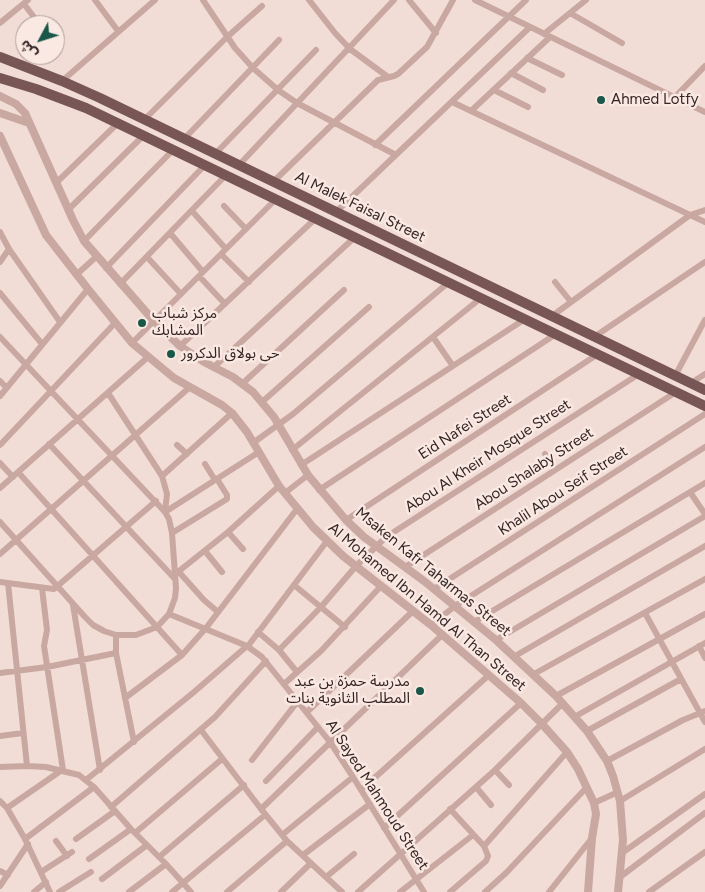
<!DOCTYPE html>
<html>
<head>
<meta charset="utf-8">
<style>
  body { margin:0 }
  #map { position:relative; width:705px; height:892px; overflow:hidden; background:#f2dcd6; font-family:Figtree,"Noto Sans Arabic",sans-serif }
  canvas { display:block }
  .north { position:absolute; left:15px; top:15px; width:50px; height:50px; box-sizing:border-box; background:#fae8e2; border:1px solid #ab9a96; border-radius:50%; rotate:230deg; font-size:14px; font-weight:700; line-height:20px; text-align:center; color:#342524 }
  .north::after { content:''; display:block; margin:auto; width:18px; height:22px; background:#195748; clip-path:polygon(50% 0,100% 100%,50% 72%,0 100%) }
</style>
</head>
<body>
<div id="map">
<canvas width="705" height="892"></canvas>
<div class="north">ش</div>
</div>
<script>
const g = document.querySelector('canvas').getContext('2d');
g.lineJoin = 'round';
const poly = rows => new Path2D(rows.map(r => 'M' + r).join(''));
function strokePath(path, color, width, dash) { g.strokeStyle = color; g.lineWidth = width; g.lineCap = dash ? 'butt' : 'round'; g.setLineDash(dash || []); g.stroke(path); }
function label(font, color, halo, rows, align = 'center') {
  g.font = font + ' Figtree,"Noto Sans Arabic",sans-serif'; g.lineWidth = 5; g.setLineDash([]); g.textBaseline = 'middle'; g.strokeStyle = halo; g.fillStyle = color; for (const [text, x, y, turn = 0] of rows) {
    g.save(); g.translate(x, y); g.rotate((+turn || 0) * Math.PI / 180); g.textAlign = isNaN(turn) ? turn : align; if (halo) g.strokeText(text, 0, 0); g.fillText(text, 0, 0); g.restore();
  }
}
const minor = poly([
  [95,0,118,31],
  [203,0,235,48,253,68,278,90,297,103,396,155],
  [309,0,335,33,350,49,388,77],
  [409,0,436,33],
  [475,0,705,112],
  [24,4,37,21],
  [570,13,622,43],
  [0,23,28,0],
  [544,34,586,0],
  [527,58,562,75],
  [511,73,543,90],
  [62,81,155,0],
  [494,90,528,107],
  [675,97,705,66],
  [452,102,705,222],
  [471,111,550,37],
  [144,120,227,37,262,6],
  [184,139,279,40],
  [375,145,526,0],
  [215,154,316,50],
  [239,165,394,0],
  [273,182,378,80,394,76,398,74,427,47,453,0],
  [56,183,118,123],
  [224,206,246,229],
  [68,210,144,135],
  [192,211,226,249],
  [336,212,530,27],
  [0,232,9,249,60,322],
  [170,233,203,272],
  [84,241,173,150],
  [221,254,249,282],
  [147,257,181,294],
  [0,262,9,249],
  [106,268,205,165],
  [76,275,96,257],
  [199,276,225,304],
  [555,282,571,302],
  [120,284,226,175],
  [0,293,42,344],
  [552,316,690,215,705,210],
  [0,337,165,512,169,519,172,533,176,588,175,598,169,614,157,627,136,635,116,635,104,631,93,625,85,617,0,522],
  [433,337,453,366],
  [594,337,705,262],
  [132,343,276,199],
  [180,346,316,218],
  [214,367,355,237],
  [675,376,705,320],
  [0,381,7,388],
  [243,383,344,290],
  [691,383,705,374],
  [108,393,162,476,167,494,165,512],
  [0,396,88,289],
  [262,402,369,307],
  [253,443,293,414,449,282],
  [49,444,175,579],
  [0,445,115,323],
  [177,445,187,454],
  [292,450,481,298],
  [545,454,555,470],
  [0,463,13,477],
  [205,464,215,480],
  [301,465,525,319],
  [18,472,182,655],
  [162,476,232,413],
  [0,488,148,357],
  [319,490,556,334],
  [690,492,705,514],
  [285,493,308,475],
  [165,512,259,452],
  [346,520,598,354],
  [228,532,243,549],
  [172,533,227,499,227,495,217,479],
  [205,551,222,572],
  [0,554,190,387],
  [405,567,676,392],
  [179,572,204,600,218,612],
  [174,575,228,532,279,486],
  [0,582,54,589,156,501],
  [8,583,27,766],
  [294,585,345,627],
  [42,588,47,630,44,646,63,770],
  [434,589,705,414],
  [73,605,100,770],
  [645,613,705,722],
  [169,614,247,646,262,657,330,742,353,777,424,892],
  [474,622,705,483],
  [431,625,455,606,705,447],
  [258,632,279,650,297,672],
  [116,635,116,653,134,742],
  [496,640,705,516],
  [248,646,327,541],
  [699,646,705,658],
  [279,650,321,607,356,566,386,537,639,374],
  [515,656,705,546],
  [0,673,47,667,116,653],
  [534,674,705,579],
  [284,684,321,651,381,586],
  [556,696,705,614],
  [125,698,182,655,206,628,297,509],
  [307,712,413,611],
  [576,716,705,643],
  [201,730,261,809,287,841,342,892],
  [587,731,681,679],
  [0,736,23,733],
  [252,760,298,701],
  [607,761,683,720,705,711],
  [0,767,27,766,46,767,79,775,94,787,131,829,166,864,191,892],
  [495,770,509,785],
  [86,780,194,692,247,646],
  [266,781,318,727],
  [476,787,491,805],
  [361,790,489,675],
  [0,801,7,808,25,839,50,892],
  [620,801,705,749],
  [594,803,618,792],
  [111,807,215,717,266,661],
  [7,808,62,770],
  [261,809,442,635],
  [384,828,521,703],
  [135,833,222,759],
  [282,835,353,777],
  [25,839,94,787],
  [76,839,115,811],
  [56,841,67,856],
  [484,846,567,752],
  [622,853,705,794],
  [303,855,370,804],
  [159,857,244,785],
  [89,859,131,829],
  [0,871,8,875],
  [41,872,72,852],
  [326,877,354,854],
  [620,877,705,813],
  [102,879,147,845],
  [0,886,28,844],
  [34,892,46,882],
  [59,892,91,872],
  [129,892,166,864],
  [172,892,265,815],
  [227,892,287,841],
  [281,892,311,863],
  [358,892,495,770,563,703],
  [400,892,473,835],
  [450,892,486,861,488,856,484,846,450,809],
  [485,892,506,873,587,787],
  [549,892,592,838],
  [649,892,705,852]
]);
const tertiary = poly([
  [0,96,16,104,25,113,73,220,84,241,154,321,180,346,204,362,233,377,253,392,274,417,308,475,346,520,364,537,424,581,496,640,556,696,587,731,607,761,613,776,620,801,623,840,618,892],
  [0,113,29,123],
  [0,136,46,235,88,289,132,343,174,378,222,405,232,413,247,432,279,486,313,527,343,556,431,625,521,703,542,724,567,752,578,769,594,803,596,814,592,838,588,892]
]);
const primary = poly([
  [0,57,62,81,100,98,705,390],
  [0,78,36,89,86,108,705,406]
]);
const markers = [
  [601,100,5,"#195748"],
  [142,323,5,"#195748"],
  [171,354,5,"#195748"],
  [420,691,5,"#195748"]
];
const poiNames = [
  ["Ahmed Lotfy",611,100],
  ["مركز شباب",152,314],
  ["المشابك",152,331],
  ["حى بولاق الدكرور",181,354],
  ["مدرسة حمزة بن عبد",410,682,"right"],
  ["المطلب الثانوية بنات",410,699,"right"]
];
const streetNames = [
  ["Al Malek Faisal Street",360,207,26],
  ["Eid Nafei Street",465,427,-33],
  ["Abou Al Kheir Mosque Street",488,456,-33],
  ["Abou Shalaby Street",534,469,-33],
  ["Khalil Abou Seif Street",563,491,-33],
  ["Msaken Kafr Taharmas Street",433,572,39],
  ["Al Mohamed Ibn Hamd Al Than Street",427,607,40],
  ["Al Sayed Mahmoud Street",377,795,57]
];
strokePath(minor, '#caa8a2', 6);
strokePath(tertiary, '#caa8a2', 8);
strokePath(primary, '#775655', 10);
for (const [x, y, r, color] of markers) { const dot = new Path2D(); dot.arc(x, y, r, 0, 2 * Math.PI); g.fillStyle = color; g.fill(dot); strokePath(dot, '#fae8e2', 2); }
label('15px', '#342524', '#fae8e2', poiNames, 'left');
label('15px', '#342524', '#fae8e2', streetNames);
</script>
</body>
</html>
